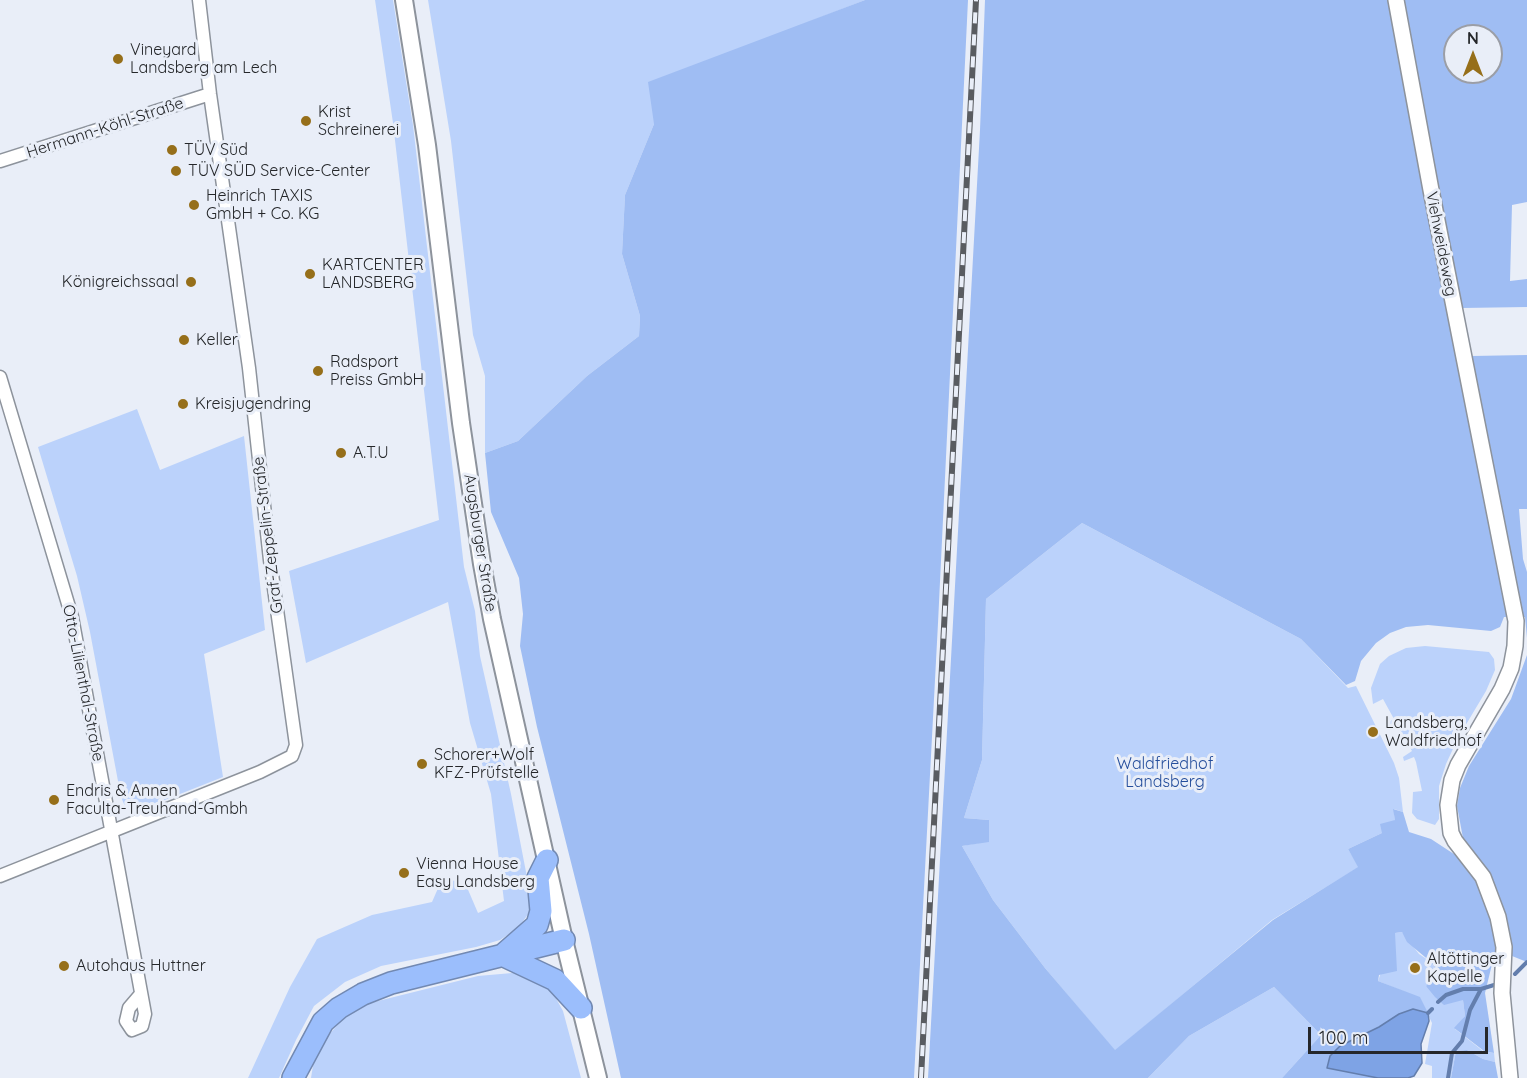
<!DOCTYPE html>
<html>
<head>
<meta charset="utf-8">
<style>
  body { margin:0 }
  #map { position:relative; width:1527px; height:1078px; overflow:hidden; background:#e9eef8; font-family:Quicksand,sans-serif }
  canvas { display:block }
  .north { position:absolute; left:1443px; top:24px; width:60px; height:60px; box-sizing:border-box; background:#e9eef8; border:2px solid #9b9ea6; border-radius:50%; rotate:0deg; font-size:16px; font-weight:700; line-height:24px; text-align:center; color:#25272a }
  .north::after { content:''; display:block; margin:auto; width:21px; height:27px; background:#966f1a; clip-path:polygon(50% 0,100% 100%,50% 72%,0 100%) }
  .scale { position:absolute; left:1308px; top:1027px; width:180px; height:27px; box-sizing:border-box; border:3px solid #25272a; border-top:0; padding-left:8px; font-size:18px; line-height:21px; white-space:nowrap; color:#25272a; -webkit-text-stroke:4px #e9eef8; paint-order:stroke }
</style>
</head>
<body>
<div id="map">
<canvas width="1527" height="1078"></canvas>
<div class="north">N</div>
<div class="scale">100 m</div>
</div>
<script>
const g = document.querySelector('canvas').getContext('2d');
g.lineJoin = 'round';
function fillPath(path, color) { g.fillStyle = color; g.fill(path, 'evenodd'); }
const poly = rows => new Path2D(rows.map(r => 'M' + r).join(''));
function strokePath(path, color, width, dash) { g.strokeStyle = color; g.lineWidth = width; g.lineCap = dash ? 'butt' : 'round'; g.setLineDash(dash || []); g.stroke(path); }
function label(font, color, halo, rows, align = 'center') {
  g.font = font + ' Quicksand,sans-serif'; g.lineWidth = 6; g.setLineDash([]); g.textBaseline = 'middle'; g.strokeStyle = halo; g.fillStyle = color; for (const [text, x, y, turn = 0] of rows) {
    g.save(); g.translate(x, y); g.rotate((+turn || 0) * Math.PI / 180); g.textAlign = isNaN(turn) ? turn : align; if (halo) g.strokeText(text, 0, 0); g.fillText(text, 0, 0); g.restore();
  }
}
const green = poly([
  [375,0,393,0,413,125,464,567,475,611,480,656,511,794,531,898,529,913,518,928,500,940,476,947,381,966,345,982,314,1006,296,1040,279,1078,248,1078,290,987,317,939,372,915,432,902,443,877,466,885,478,913,504,901,491,794,470,723,448,602,306,663,289,571,439,520,393,123],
  [428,0,865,0,788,30,654,124,625,195,622,254,640,316,639,336,587,376,518,441,485,453,485,376,473,335,451,141],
  [137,409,160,470,244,436,265,630,204,654,223,777,142,809,132,810,124,804,121,797,90,632,77,576,38,447],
  [1082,523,1301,639,1348,688,1356,686,1394,763,1399,778,1403,812,1394,809,1395,820,1382,833,1348,849,1359,867,1272,920,1115,1051,1045,968,993,900,962,846,989,841,989,820,964,818,982,760,986,599],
  [1425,646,1489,652,1494,659,1495,670,1486,691,1458,738,1446,764,1439,786,1439,819,1435,825,1417,819,1412,813,1413,792,1422,791,1416,762,1414,757,1404,761,1403,757,1412,751,1396,723,1386,728,1385,724,1394,719,1383,699,1373,704,1371,688,1380,664,1389,656,1406,648],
  [1402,932,1419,954,1431,962,1436,972,1426,986,1463,1000,1465,1016,1455,1029,1483,1051,1494,1053,1495,1062,1483,1059,1467,1050,1456,1051,1451,1078,1432,1078,1432,1066,1425,1064,1432,1023,1420,998,1378,981,1395,933],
  [524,972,543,982,553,993,563,1011,581,1078,311,1078,314,1059,321,1044,346,1015,366,1004,478,976],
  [1274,987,1321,1035,1282,1078,1148,1078,1189,1036]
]);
const forest = poly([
  [865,0,968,0,938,623,914,1078,621,1078,589,934,537,727,520,646,523,614,519,578,491,512,485,453,518,441,587,376,639,336,640,316,622,254,625,195,654,124,648,82],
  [985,0,1527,0,1527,202,1512,205,1510,281,1527,279,1527,307,1462,308,1472,356,1527,355,1527,509,1519,509,1523,559,1527,572,1527,638,1525,617,1504,617,1500,627,1491,631,1428,625,1406,627,1390,633,1376,643,1361,661,1355,681,1346,685,1301,639,1082,523,986,599,982,760,964,818,989,820,989,842,962,846,993,900,1045,968,1115,1050,1273,920,1358,867,1348,849,1382,833,1380,824,1395,820,1393,809,1403,812,1409,832,1431,839,1460,858,1474,875,1485,901,1493,928,1498,954,1494,956,1485,993,1494,1053,1484,1051,1454,1028,1465,1016,1463,1000,1444,1005,1435,997,1426,986,1436,971,1431,962,1407,942,1402,932,1395,933,1397,971,1379,975,1378,981,1420,997,1428,1013,1413,1009,1399,1014,1327,1067,1378,1078,1282,1078,1321,1035,1274,987,1189,1036,1148,1078,928,1078,980,130],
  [1455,36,1491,36,1491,72,1455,72],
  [1527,655,1527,962,1512,956,1506,917,1487,872,1463,838,1457,806,1460,788,1469,766,1511,699],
  [1467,1050,1483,1059,1495,1062,1498,1078,1451,1078,1456,1051]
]);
const water = poly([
  [1413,1009,1428,1013,1429,1021,1421,1044,1422,1063,1414,1076,1408,1078,1378,1078,1327,1068,1330,1056,1340,1046,1379,1027,1399,1014,1413,1009]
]);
const stream = poly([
  [1515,974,1527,962],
  [1438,1002,1446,995,1463,989,1481,989],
  [1428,1013,1432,1009],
  [1448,1078,1452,1053,1462,1041,1470,1010,1481,989,1494,985]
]);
const minor = poly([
  [0,161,210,94],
  [0,377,72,617,145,1014,142,1026,132,1030,126,1021,129,1008,141,994],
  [0,876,260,772,292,756,296,745,270,560,249,368,210,94,199,0]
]);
const tertiary = poly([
  [1396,0,1431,190,1516,621,1515,646,1511,668,1502,689,1458,765,1452,780,1448,805,1451,833,1455,841,1483,877,1498,917,1504,947,1502,993,1510,1078]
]);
const secondary = poly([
  [404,0,427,145,461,423,482,564,492,619,564,940,598,1078]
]);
const motorway = poly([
  [505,953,537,925,541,911,538,878,547,860],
  [502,955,555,980,581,1008],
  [293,1078,323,1022,339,1008,363,994,391,983,564,940]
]);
const rail = poly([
  [921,1078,976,0]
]);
const markers = [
  [118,59,6,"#966f1a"],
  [306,121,6,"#966f1a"],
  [172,150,6,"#966f1a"],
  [176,171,6,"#966f1a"],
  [194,205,6,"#966f1a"],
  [310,274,6,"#966f1a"],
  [191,282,6,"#966f1a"],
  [184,340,6,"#966f1a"],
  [318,371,6,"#966f1a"],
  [183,404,6,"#966f1a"],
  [341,453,6,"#966f1a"],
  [1373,732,6,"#966f1a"],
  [422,764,6,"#966f1a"],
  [54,800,6,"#966f1a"],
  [404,873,6,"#966f1a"],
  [64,966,6,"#966f1a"],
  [1415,968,6,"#966f1a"]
];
const poiNames = [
  ["Vineyard",130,50],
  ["Landsberg am Lech",130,68],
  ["Krist",318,112],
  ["Schreinerei",318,130],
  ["TÜV Süd",184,150],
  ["TÜV SÜD Service-Center",188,171],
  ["Heinrich TAXIS",206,196],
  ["GmbH + Co. KG",206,214],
  ["KARTCENTER",322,265],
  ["LANDSBERG",322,283],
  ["Königreichssaal",179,282,"right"],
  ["Keller",196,340],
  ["Radsport",330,362],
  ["Preiss GmbH",330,380],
  ["Kreisjugendring",195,404],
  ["A.T.U",353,453],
  ["Landsberg,",1385,723],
  ["Waldfriedhof",1385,741],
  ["Schorer+Wolf",434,755],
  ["KFZ-Prüfstelle",434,773],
  ["Endris & Annen",66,791],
  ["Faculta-Treuhand-Gmbh",66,809],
  ["Vienna House",416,864],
  ["Easy Landsberg",416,882],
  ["Altöttinger",1427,959],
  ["Kapelle",1427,977],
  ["Autohaus Huttner",76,966]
];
const streetNames = [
  ["Hermann-Köhl-Straße",105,128,-18],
  ["Viehweideweg",1441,244,79],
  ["Graf-Zeppelin-Straße",268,535,-97],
  ["Augsburger Straße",480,543,81],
  ["Otto-Lilienthal-Straße",83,683,79]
];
const parkNames = [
  ["Waldfriedhof",1165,764],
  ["Landsberg",1165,782]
];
fillPath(green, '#bbd2fb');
fillPath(forest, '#9fbdf3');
fillPath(water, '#7ea3e5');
strokePath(water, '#637ead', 1.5);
strokePath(stream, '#637ead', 4);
strokePath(minor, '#8d939c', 15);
strokePath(tertiary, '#8d939c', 18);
strokePath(secondary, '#8d939c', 20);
strokePath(motorway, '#7289b2', 24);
strokePath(minor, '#fff', 12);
strokePath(tertiary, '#fff', 15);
strokePath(secondary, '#fff', 16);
strokePath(motorway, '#9bbefc', 21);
strokePath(rail, '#595c61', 6);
strokePath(rail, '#e9eef8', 4, [11]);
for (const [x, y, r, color] of markers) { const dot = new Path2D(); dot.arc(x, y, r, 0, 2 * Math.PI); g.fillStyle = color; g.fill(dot); strokePath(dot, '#e9eef8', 2); }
label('16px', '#25272a', '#e9eef8', poiNames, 'left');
label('16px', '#25272a', '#e9eef8', streetNames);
label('16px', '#254e9c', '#e9eef8', parkNames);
</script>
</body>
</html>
